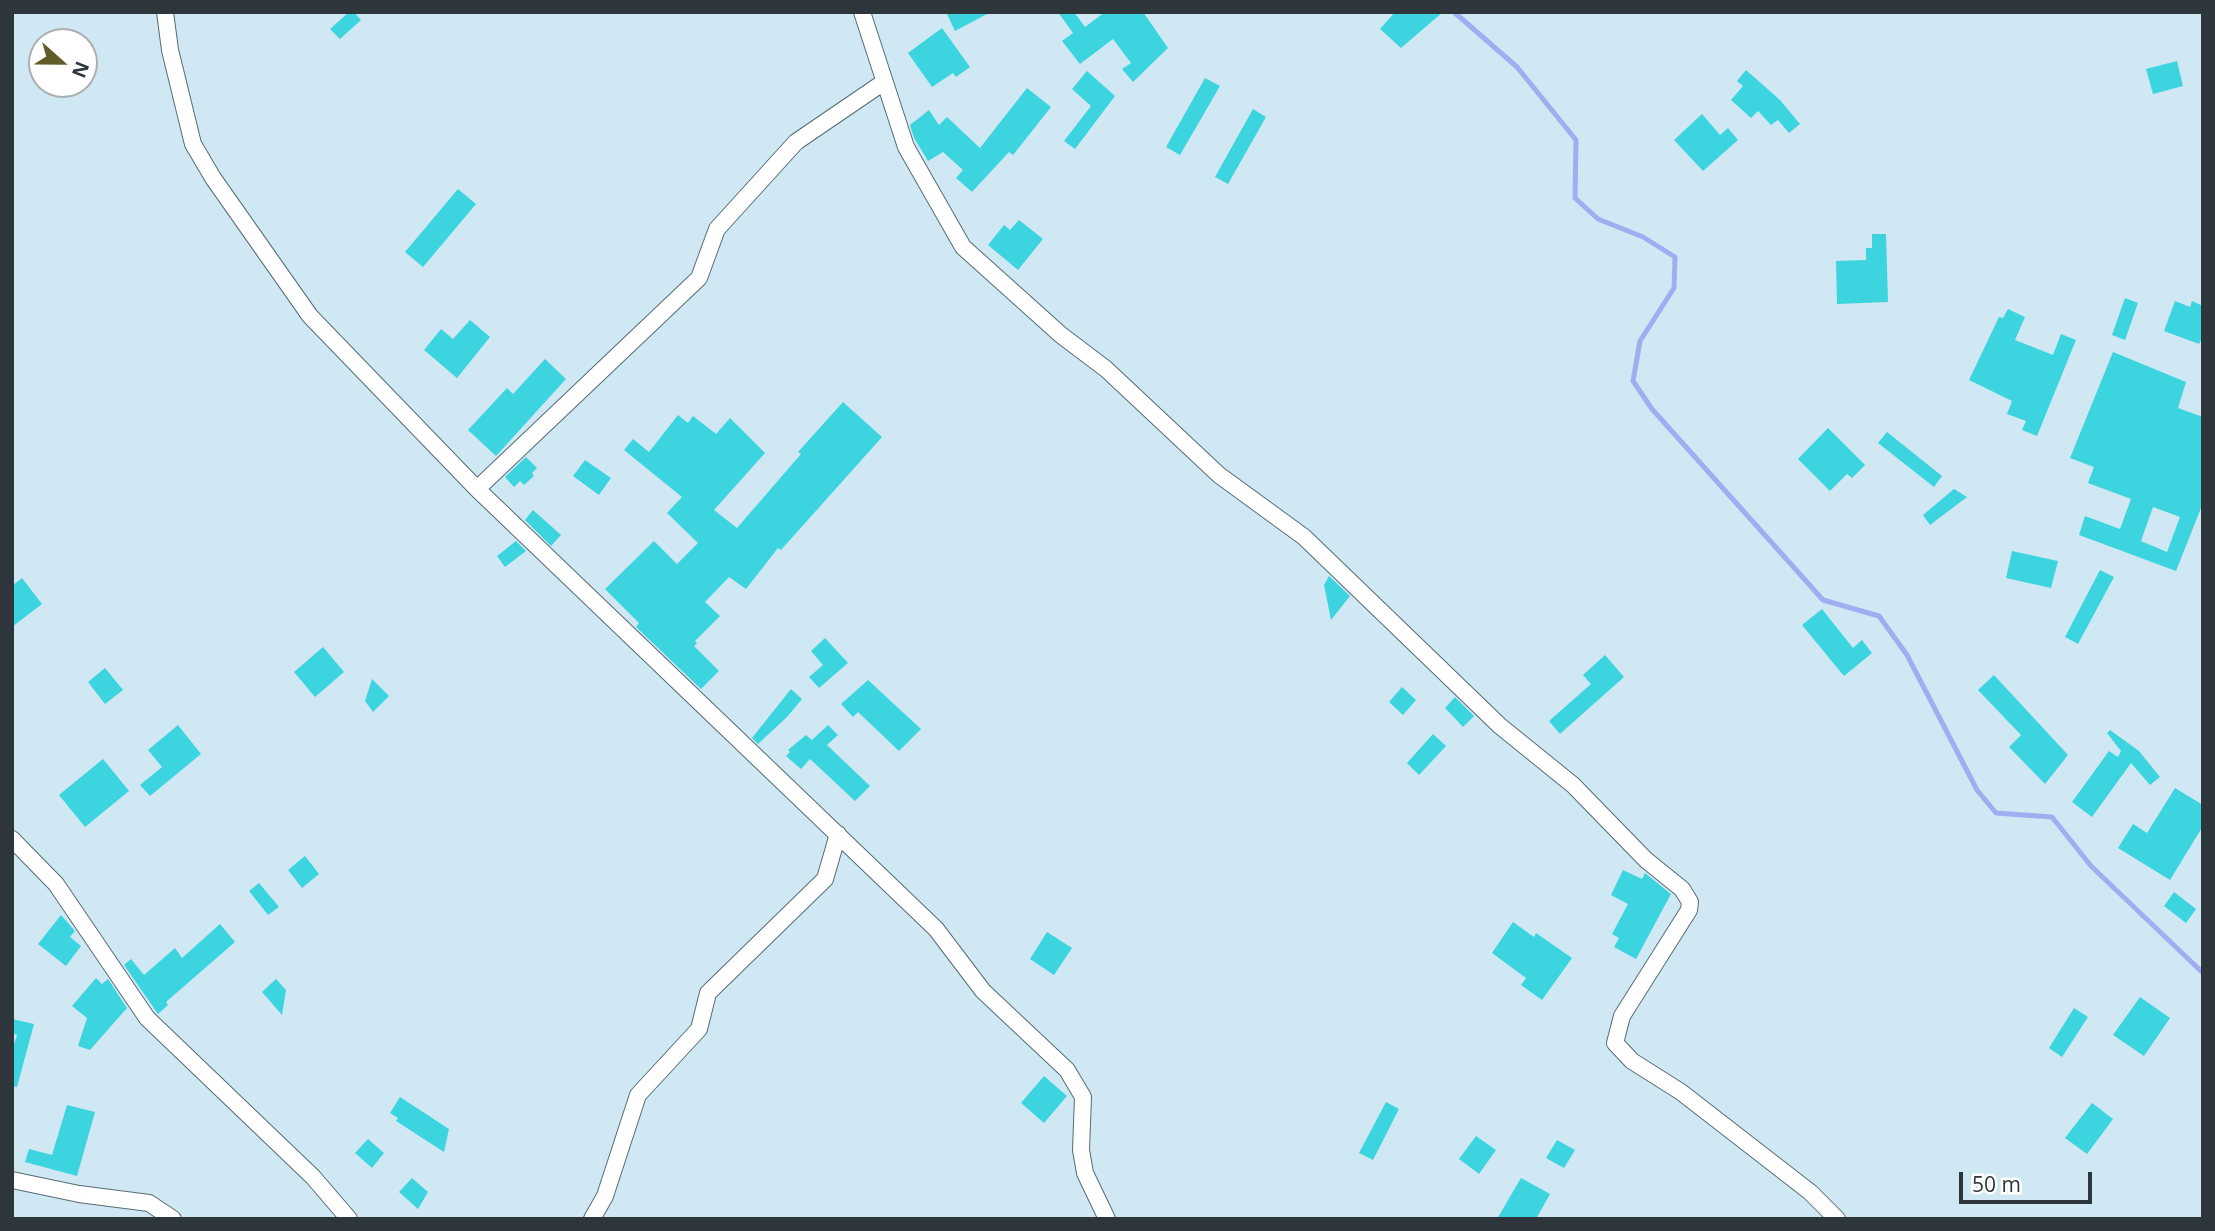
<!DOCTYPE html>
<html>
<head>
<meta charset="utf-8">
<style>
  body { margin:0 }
  #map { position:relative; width:2215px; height:1231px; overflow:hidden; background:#d0e8f3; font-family:"Open Sans",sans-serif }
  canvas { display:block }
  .frame { position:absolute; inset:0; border:14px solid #2d363b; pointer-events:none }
  .north { position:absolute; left:28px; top:28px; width:70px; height:70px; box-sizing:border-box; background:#fff; border:2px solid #abafb1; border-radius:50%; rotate:111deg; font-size:19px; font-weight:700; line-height:28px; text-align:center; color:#2d363b }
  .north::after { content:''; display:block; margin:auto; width:24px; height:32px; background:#615c29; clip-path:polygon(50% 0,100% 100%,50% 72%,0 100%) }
  .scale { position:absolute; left:1959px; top:1172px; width:133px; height:32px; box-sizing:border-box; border:4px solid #2d363b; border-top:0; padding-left:9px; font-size:21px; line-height:24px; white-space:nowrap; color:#2d363b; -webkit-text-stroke:5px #fff; paint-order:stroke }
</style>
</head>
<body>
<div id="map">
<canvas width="2215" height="1231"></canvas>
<div class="frame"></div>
<div class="north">N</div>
<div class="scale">50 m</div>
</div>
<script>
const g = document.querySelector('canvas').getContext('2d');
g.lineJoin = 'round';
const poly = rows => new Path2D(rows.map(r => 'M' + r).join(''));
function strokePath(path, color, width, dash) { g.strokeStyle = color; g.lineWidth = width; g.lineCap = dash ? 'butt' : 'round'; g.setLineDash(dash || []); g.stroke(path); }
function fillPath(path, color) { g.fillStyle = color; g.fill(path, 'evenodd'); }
const stream = poly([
  [1454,12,1517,67,1576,140,1575,198,1598,219,1643,237,1675,257,1674,288,1640,341,1633,381,1652,409,1823,600,1879,616,1907,655,1977,790,1996,813,2052,817,2091,866,2203,973]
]);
const building = poly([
  [349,12,354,12,361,20,340,39,330,29],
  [946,12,991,12,955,31],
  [1058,12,1074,12,1085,27,1105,12,1143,12,1168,48,1133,82,1122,69,1131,63,1113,39,1080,64,1062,41,1073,33],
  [1395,12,1443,12,1401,48,1380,29],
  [942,28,970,67,956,77,953,73,932,87,908,53],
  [2177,61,2183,86,2153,94,2146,69],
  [1746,70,1780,100,1800,124,1789,133,1778,120,1771,125,1758,111,1751,118,1731,100,1743,86,1737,81],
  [1087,71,1115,96,1075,149,1064,141,1091,106,1072,89],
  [1205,78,1220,86,1180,155,1166,147],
  [1027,88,1051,107,1013,155,1009,152,972,192,956,178,963,170,943,152,928,161,914,138,910,125,929,110,939,125,947,117,980,148],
  [1253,109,1266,117,1228,184,1215,177],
  [1702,114,1720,135,1728,128,1738,140,1703,171,1674,140],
  [458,189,476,204,423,267,405,252],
  [1019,220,1043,239,1018,270,988,245,1004,225,1010,230],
  [1872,234,1886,234,1888,302,1837,304,1836,261,1866,260,1866,248,1872,248],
  [2125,298,2138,303,2125,340,2112,335],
  [2175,301,2190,307,2192,301,2203,306,2203,336,2199,344,2164,331],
  [2008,309,2025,317,2015,340,2053,355,2061,334,2076,340,2037,436,2022,430,2026,421,2007,414,2012,401,1969,380,1999,317,2003,318],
  [470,320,490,337,457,378,424,350,441,329,453,339],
  [2113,352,2186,382,2178,408,2203,417,2203,503,2176,571,2079,535,2085,516,2120,529,2131,499,2088,483,2094,467,2070,458],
  [2153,507,2180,517,2167,552,2141,541],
  [545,359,566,379,496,456,468,430,507,388,513,394],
  [843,402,882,437,781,550,778,548,746,589,729,577,705,602,720,616,695,641,697,643,694,646,719,671,701,689,636,627,639,623,605,589,654,541,677,564,698,543,667,513,682,497,624,450,633,439,649,452,678,415,688,423,693,416,716,434,730,418,765,453,714,510,737,528,801,454,798,452],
  [1828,428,1865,465,1852,478,1847,474,1830,491,1798,459],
  [1887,432,1942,476,1934,487,1878,443],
  [526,457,537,468,532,473,534,476,524,485,520,481,514,487,505,477],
  [585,460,611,478,599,495,573,476],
  [1954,489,1967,497,1930,525,1923,515],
  [533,510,561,535,551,546,525,520],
  [516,541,526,551,505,567,497,556],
  [2012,551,2058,561,2051,588,2006,578],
  [2100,570,2114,577,2078,644,2065,637],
  [1329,576,1350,596,1331,620,1324,585],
  [22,578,42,604,12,627,12,586],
  [1822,609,1853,648,1862,640,1872,653,1844,676,1802,625],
  [825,638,848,663,819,688,809,677,823,665,811,651],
  [323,647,344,672,315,697,294,672],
  [1605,655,1624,677,1560,734,1549,721,1591,684,1583,675],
  [105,668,123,690,105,704,88,682],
  [1994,675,2068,755,2045,784,2009,747,2021,735,1978,690],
  [372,679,389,696,373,712,365,701],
  [868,680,921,729,899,751,858,712,853,717,841,704],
  [1402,687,1416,700,1403,715,1389,702],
  [791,689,802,699,787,717,758,744,752,738],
  [1455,697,1474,716,1463,727,1445,708],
  [178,725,201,754,150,796,140,785,162,767,148,750],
  [828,725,838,735,827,745,870,786,855,801,810,759,801,769,786,756,790,752,788,750,806,735,812,740],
  [2110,730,2139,751,2160,777,2150,785,2131,763,2092,817,2072,802,2109,751,2118,757,2121,751,2107,733],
  [1433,734,1446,746,1419,775,1407,763],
  [103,759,129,791,85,827,59,795],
  [2175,788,2203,805,2203,826,2170,880,2118,848,2133,824,2147,833],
  [305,856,319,874,302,888,288,870],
  [1623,870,1642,879,1645,873,1671,894,1636,959,1614,947,1619,938,1612,934,1628,904,1611,895],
  [259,883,279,907,268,915,249,891],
  [2174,892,2196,909,2186,923,2164,906],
  [61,915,75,931,70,937,81,946,66,966,38,944],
  [1513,922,1534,937,1536,933,1572,958,1542,1000,1521,985,1526,978,1492,953],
  [220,924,235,942,166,1002,168,1005,158,1014,124,965,131,959,144,975,175,948,182,958],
  [1047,932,1072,948,1054,975,1030,959],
  [96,978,102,984,108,979,127,1008,90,1050,78,1046,87,1018,72,1006],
  [276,979,286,990,282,1015,262,992],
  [2140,997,2170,1018,2144,1056,2113,1035],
  [2074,1008,2088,1017,2062,1057,2049,1048],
  [12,1019,34,1024,17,1087,12,1086,12,1050,17,1035,12,1033],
  [1044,1076,1067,1096,1044,1123,1021,1103],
  [400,1097,449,1129,444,1152,396,1121,398,1118,390,1113],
  [1386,1102,1399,1109,1373,1160,1359,1153],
  [2092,1103,2113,1119,2087,1154,2065,1138],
  [67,1105,95,1112,77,1176,25,1162,29,1149,52,1155],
  [1476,1136,1496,1150,1479,1174,1459,1159],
  [368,1139,384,1153,372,1168,355,1153],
  [1557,1140,1575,1150,1564,1168,1546,1158],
  [412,1178,428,1192,418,1209,399,1192],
  [1521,1178,1550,1194,1536,1219,1497,1219]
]);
const street = poly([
  [165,12,170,50,193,144,213,178,310,316,477,489,936,929,983,991,1067,1070,1083,1097,1081,1150,1085,1173,1107,1219],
  [862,12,906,147,963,247,1061,335,1106,369,1219,475,1304,537,1500,726,1573,785,1646,860,1682,889,1690,902,1689,910,1622,1016,1615,1043,1632,1061,1681,1092,1810,1192,1837,1219],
  [477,489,699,278,717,229,796,142,884,82],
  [12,839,56,884,147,1018,313,1177,349,1219],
  [12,1180,79,1194,149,1203,173,1219],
  [592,1219,605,1196,638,1095,699,1029,708,993,825,879,838,834]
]);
strokePath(stream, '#a1adf1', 5);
fillPath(building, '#3cd4df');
strokePath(street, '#566c75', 18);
strokePath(street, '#fff', 16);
</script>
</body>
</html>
